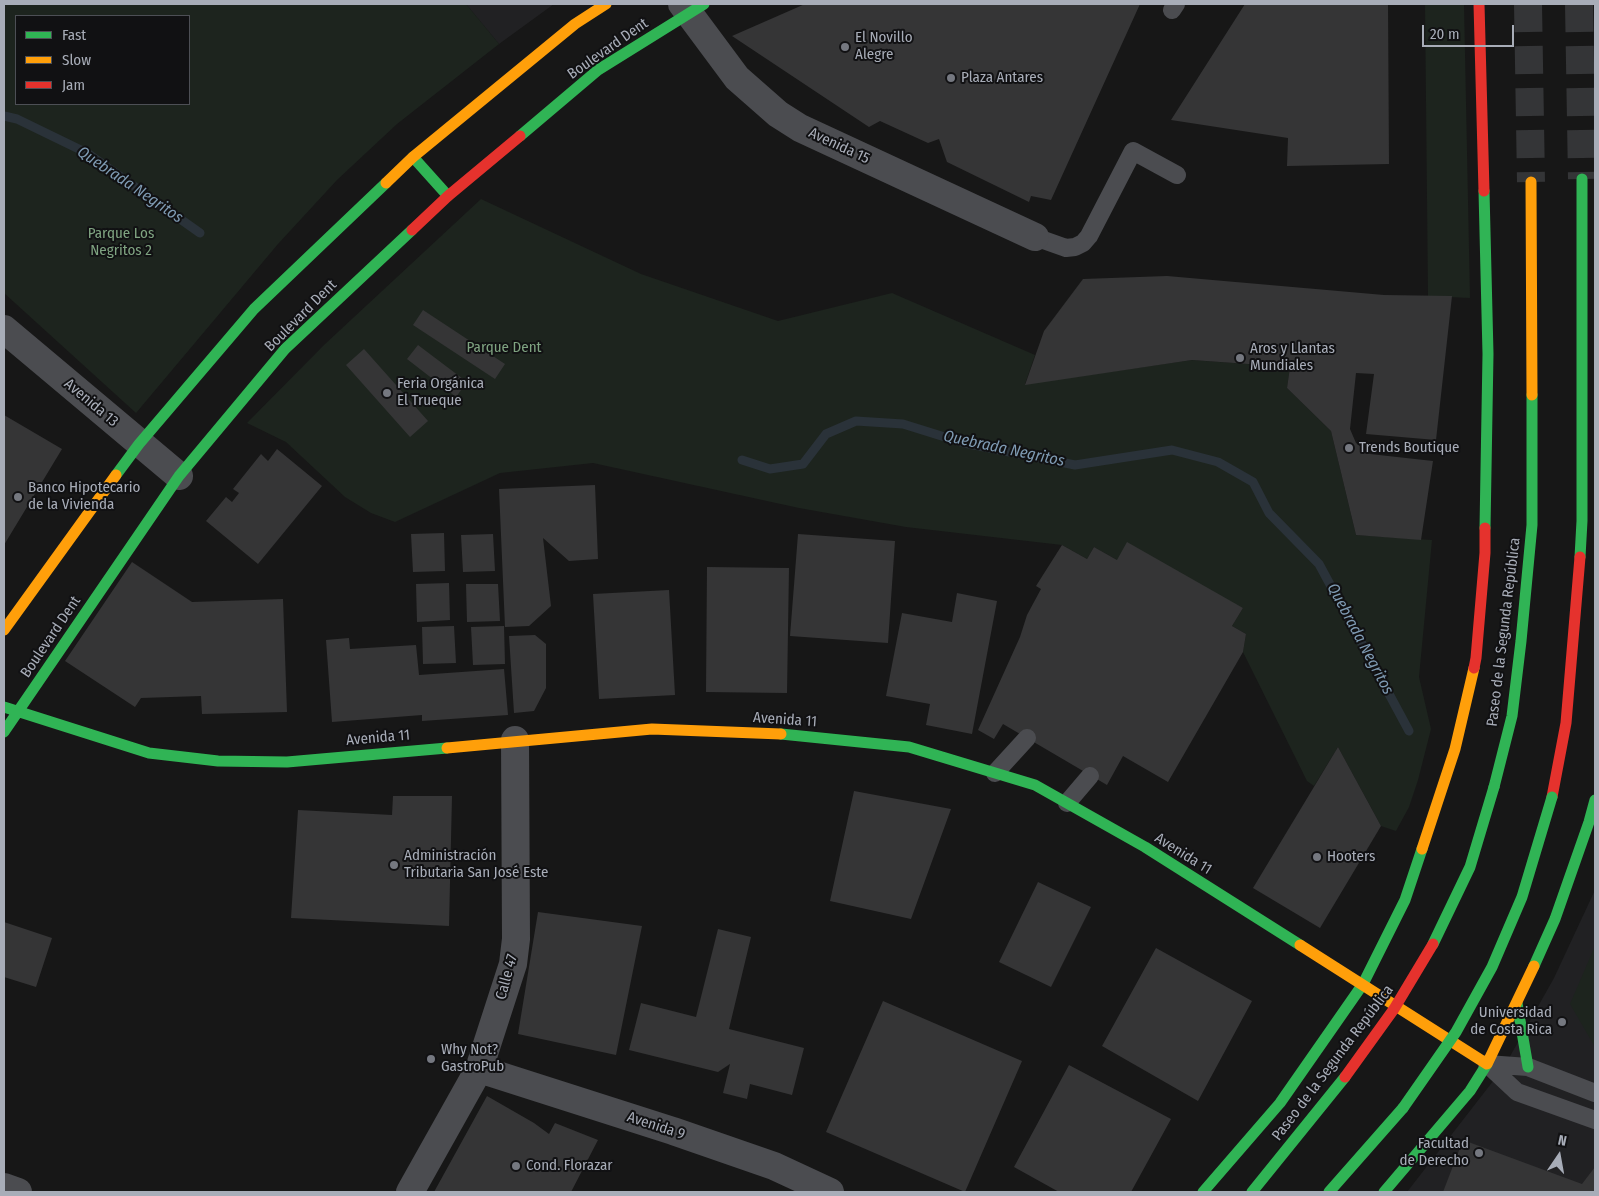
<!DOCTYPE html>
<html>
<head>
<meta charset="utf-8">
<style>
  body { margin:0 }
  #map { position:relative; width:1599px; height:1196px; overflow:hidden; background:#171717; font-family:"Fira Sans Condensed",sans-serif }
  canvas { display:block }
  .frame { position:absolute; inset:0; border:5px solid #a8adb8; pointer-events:none }
  .legend { position:absolute; left:15px; top:15px; width:175px; height:90px; box-sizing:border-box; background:#111113; border:1px solid #4d4f55; margin:0; padding:6px 9px; list-style:none; font-size:15px; color:#a8adb8 }
  .legend li { display:flex; align-items:center; gap:10px; height:25px }
  .legend b { width:25px; border:1px solid #4d4f55 }
  .north { position:absolute; left:1534px; top:1131px; width:50px; height:50px; -webkit-text-stroke:4px #111113; paint-order:stroke; rotate:12deg; font-size:14px; font-weight:700; line-height:20px; text-align:center; color:#a8adb8 }
  .north::after { content:''; display:block; margin:auto; width:18px; height:22px; background:#a8adb8; clip-path:polygon(50% 0,100% 100%,50% 72%,0 100%) }
  .scale { position:absolute; left:1422px; top:25px; width:92px; height:22px; box-sizing:border-box; border:2px solid #a8adb8; border-top:0; padding-left:6px; font-size:15px; line-height:18px; white-space:nowrap; color:#a8adb8; -webkit-text-stroke:4px #111113; paint-order:stroke }
</style>
</head>
<body>
<div id="map">
<canvas width="1599" height="1196"></canvas>
<div class="frame"></div>
<ul class="legend">
<li><b style="height:6px;background:#30b455"></b>Fast</li>
<li><b style="height:6px;background:#ff9f0a"></b>Slow</li>
<li><b style="height:6px;background:#e5322d"></b>Jam</li>
</ul>
<div class="north">N</div>
<div class="scale">20 m</div>
</div>
<script>
const g = document.querySelector('canvas').getContext('2d');
g.lineJoin = 'round';
function fillPath(path, color) { g.fillStyle = color; g.fill(path, 'evenodd'); }
const poly = rows => new Path2D(rows.map(r => 'M' + r).join(''));
function strokePath(path, color, width, dash) { g.strokeStyle = color; g.lineWidth = width; g.lineCap = dash ? 'butt' : 'round'; g.setLineDash(dash || []); g.stroke(path); }
function label(font, color, halo, rows, align = 'center') {
  g.font = font + ' "Fira Sans Condensed",sans-serif'; g.lineWidth = 4; g.setLineDash([]); g.textBaseline = 'middle'; g.strokeStyle = halo; g.fillStyle = color; for (const [text, x, y, turn = 0] of rows) {
    g.save(); g.translate(x, y); g.rotate((+turn || 0) * Math.PI / 180); g.textAlign = isNaN(turn) ? turn : align; if (halo) g.strokeText(text, 0, 0); g.fillText(text, 0, 0); g.restore();
  }
}
const built = poly([
  [466,4,554,4,499,44],
  [1595,890,1595,1192,1407,1192,1504,1067,1554,978]
]);
const green = poly([
  [4,4,466,4,499,44,397,124,337,180,278,244,136,413,4,293],
  [16,16,189,16,189,104,16,104],
  [1425,4,1464,4,1470,298,1428,296],
  [481,199,641,274,778,321,892,293,1035,355,1025,384,1192,360,1290,367,1287,388,1331,431,1356,535,1432,540,1419,677,1431,729,1418,780,1409,807,1396,831,1381,826,1338,747,1314,786,1307,781,1243,652,1246,634,1232,626,1243,608,1117,560,1094,547,1087,559,1062,545,906,527,799,508,593,463,500,473,395,522,371,513,345,497,286,442,247,423,324,345],
  [1595,946,1595,1047,1570,1004]
]);
const stream = poly([
  [4,116,17,119,87,153,200,233],
  [742,460,770,469,803,464,826,434,856,421,903,424,964,443,1075,465,1172,450,1218,462,1253,482,1269,513,1319,564,1409,731]
]);
const building = poly([
  [805,4,1140,4,1051,200,1031,196,1029,202,947,162,939,139,928,143,880,121,869,127,732,36],
  [1245,4,1388,4,1389,164,1287,166,1288,138,1171,120],
  [1167,276,1384,295,1452,296,1436,440,1366,434,1374,374,1356,373,1350,429,1356,443,1370,454,1433,461,1421,540,1356,535,1331,431,1287,388,1290,367,1192,360,1025,385,1044,331,1083,279],
  [423,310,505,364,495,379,413,325],
  [418,345,467,382,456,397,407,359],
  [364,349,428,421,410,437,346,365],
  [4,415,62,449,4,545],
  [277,449,322,486,258,564,206,521,226,497,232,502,239,493,233,489,261,454,268,461],
  [595,485,598,559,569,561,543,538,551,606,529,626,505,627,499,489],
  [444,533,445,571,413,572,411,534],
  [493,534,495,571,463,572,461,535],
  [798,534,895,541,888,643,790,636],
  [1127,542,1243,608,1232,626,1246,634,1243,652,1168,782,1123,756,1107,785,1003,724,994,739,978,730,1020,637,1027,615,1041,589,1036,586,1062,545,1087,559,1094,547,1117,560],
  [132,562,192,602,283,599,287,712,202,714,201,696,141,698,135,707,65,661],
  [707,567,789,568,787,693,706,692],
  [449,583,450,620,417,622,416,584],
  [466,584,498,584,500,621,467,622],
  [669,590,675,695,599,699,593,594],
  [957,593,997,601,972,734,926,725,930,704,886,696,902,613,952,622],
  [454,626,456,663,423,664,422,627],
  [504,626,505,664,473,665,471,627],
  [535,635,546,644,546,688,534,711,514,713,509,636],
  [349,638,350,649,416,645,419,675,504,669,508,715,422,721,422,715,332,722,326,640],
  [1338,747,1381,826,1320,928,1253,888],
  [854,791,951,809,911,919,830,901],
  [393,796,452,796,449,926,291,918,298,810,392,815],
  [1038,882,1091,907,1051,987,999,962],
  [538,912,642,926,616,1055,518,1034],
  [4,922,52,938,36,987,4,977],
  [718,929,751,937,729,1029,804,1048,792,1095,750,1084,747,1099,723,1093,730,1064,718,1072,629,1050,641,1003,696,1017],
  [1156,948,1252,1001,1198,1101,1102,1046],
  [883,1001,1022,1061,965,1192,826,1132],
  [1069,1065,1171,1119,1131,1192,1059,1192,1014,1167],
  [487,1096,534,1123,549,1134,555,1123,598,1140,571,1192,434,1192],
  [1463,1140,1582,1184,1595,1167,1595,1192,1443,1192]
]);
const highwayTunnel = poly([
  [1528,4,1531,182],
  [1579,4,1582,179]
]);
const lane = poly([
  [1172,10,1176,4],
  [1035,237,1066,248,1075,247,1083,243,1089,236,1133,151,1177,175],
  [995,773,1027,738],
  [1067,803,1090,776],
  [1487,1064,1517,1092,1595,1120],
  [1487,1064,1528,1067,1595,1093]
]);
const street = poly([
  [682,4,737,78,778,114,800,128,1035,237],
  [4,329,179,476],
  [479,1069,673,1131,774,1166,830,1192],
  [4,1187,18,1192],
  [410,1192,479,1069,513,964,516,939,515,740]
]);
const fast = poly([
  [520,136,598,70,704,4],
  [413,157,448,196],
  [1484,191,1488,354,1485,528],
  [116,475,139,444,254,309,386,183],
  [1580,557,1582,521,1582,179],
  [4,707,149,753,218,761,287,762,447,748],
  [4,732,179,476,285,349,412,230],
  [781,734,909,747,1035,785,1145,847,1300,945],
  [1494,787,1512,716,1521,641,1532,525,1532,395],
  [1534,966,1555,919,1589,822,1595,800],
  [1517,1003,1528,1067],
  [1203,1192,1280,1103,1363,984,1405,900,1422,849],
  [1252,1192,1345,1077],
  [1329,1192,1403,1108],
  [1384,1192,1470,1091,1487,1064]
]);
const slow = poly([
  [1531,182,1532,395],
  [386,183,413,157,575,24,606,4],
  [4,630,116,475],
  [447,748,652,729,781,734],
  [1422,849,1455,749,1474,668],
  [1300,945,1487,1064,1534,966]
]);
const jam = poly([
  [1479,4,1484,191],
  [412,230,448,196,520,136],
  [1474,668,1476,658,1485,553,1485,528],
  [1552,797,1566,723,1580,557]
]);
const fastBridge = poly([
  [1433,944,1470,867,1494,787],
  [1403,1108,1456,1032,1492,967,1522,897,1552,797]
]);
const jamBridge = poly([
  [1345,1077,1394,1009,1433,944]
]);
const markers = [
  [845,47,5,"#757880"],
  [951,78,5,"#757880"],
  [1240,358,5,"#757880"],
  [387,393,5,"#757880"],
  [1349,448,5,"#757880"],
  [18,497,5,"#757880"],
  [1317,857,5,"#757880"],
  [394,865,5,"#757880"],
  [1562,1022,5,"#757880"],
  [431,1059,5,"#757880"],
  [1479,1153,5,"#757880"],
  [516,1166,5,"#757880"]
];
const poiNames = [
  ["El Novillo",855,38],
  ["Alegre",855,55],
  ["Plaza Antares",961,78],
  ["Aros y Llantas",1250,349],
  ["Mundiales",1250,366],
  ["Feria Orgánica",397,384],
  ["El Trueque",397,401],
  ["Trends Boutique",1359,448],
  ["Banco Hipotecario",28,488],
  ["de la Vivienda",28,505],
  ["Administración",404,856],
  ["Tributaria San José Este",404,873],
  ["Hooters",1327,857],
  ["Universidad",1552,1013,"right"],
  ["de Costa Rica",1552,1030,"right"],
  ["Why Not?",441,1050],
  ["GastroPub",441,1067],
  ["Facultad",1469,1144,"right"],
  ["de Derecho",1469,1161,"right"],
  ["Cond. Florazar",526,1166]
];
const streetNames = [
  ["Boulevard Dent",608,49,-35],
  ["Avenida 15",839,146,25],
  ["Boulevard Dent",301,316,-45],
  ["Avenida 13",91,403,40],
  ["Paseo de la Segunda República",1504,632,-83],
  ["Boulevard Dent",51,637,-56],
  ["Avenida 11",785,720,4],
  ["Avenida 11",378,738,-5],
  ["Avenida 11",1183,854,32],
  ["Calle 47",507,977,-75],
  ["Paseo de la Segunda República",1333,1063,-53],
  ["Avenida 9",656,1126,18]
];
const parkNames = [
  ["Parque Los",121,234],
  ["Negritos 2",121,251],
  ["Parque Dent",504,348]
];
const waterNames = [
  ["Quebrada Negritos",130,185,34],
  ["Quebrada Negritos",1004,449,12],
  ["Quebrada Negritos",1360,639,62]
];
fillPath(built, '#212123');
fillPath(green, '#1d241e');
strokePath(stream, '#2a3239', 9);
fillPath(building, '#353536');
strokePath(highwayTunnel, '#343537', 28, [28, 14]);
strokePath(lane, '#4b4c50', 18);
strokePath(street, '#4b4c50', 28);
strokePath(fast, '#30b455', 11);
strokePath(slow, '#ff9f0a', 11);
strokePath(jam, '#e5322d', 11);
strokePath(fastBridge, '#30b455', 11);
strokePath(jamBridge, '#e5322d', 11);
for (const [x, y, r, color] of markers) { const dot = new Path2D(); dot.arc(x, y, r, 0, 2 * Math.PI); g.fillStyle = color; g.fill(dot); strokePath(dot, '#111113', 2); }
label('15px', '#a8adb8', '#111113', poiNames, 'left');
label('15px', '#a8adb8', '#111113', streetNames);
label('15px', '#7fa381', '#111113', parkNames);
label('italic 16px', '#7f9bb3', '#111113', waterNames);
</script>
</body>
</html>
